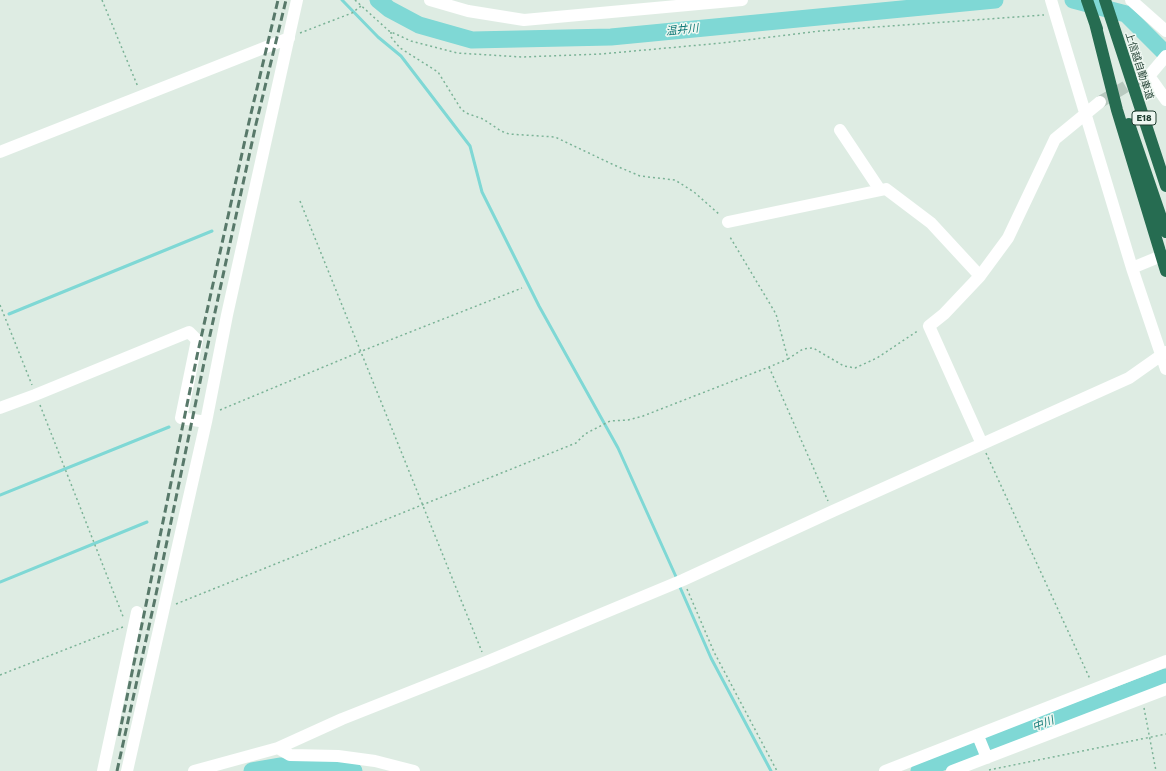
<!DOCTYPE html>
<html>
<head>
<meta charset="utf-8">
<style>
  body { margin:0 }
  canvas { display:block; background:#deece3 }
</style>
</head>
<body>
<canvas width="1166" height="771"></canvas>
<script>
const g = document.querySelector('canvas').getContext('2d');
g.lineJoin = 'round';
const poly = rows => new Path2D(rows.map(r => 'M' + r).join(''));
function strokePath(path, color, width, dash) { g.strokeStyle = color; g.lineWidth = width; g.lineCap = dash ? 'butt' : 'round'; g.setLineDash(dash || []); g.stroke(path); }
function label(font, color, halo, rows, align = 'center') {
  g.font = font + ' "Work Sans","Noto Sans JP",sans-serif'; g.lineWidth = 3; g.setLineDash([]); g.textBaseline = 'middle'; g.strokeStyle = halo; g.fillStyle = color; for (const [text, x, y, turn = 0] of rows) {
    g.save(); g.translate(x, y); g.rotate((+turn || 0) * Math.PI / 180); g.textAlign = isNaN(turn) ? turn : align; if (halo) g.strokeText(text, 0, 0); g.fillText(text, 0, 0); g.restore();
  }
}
const stream = poly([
  [342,0,378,37,401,56,470,146,482,192,539,306,618,448,677,579],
  [1126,14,1131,3],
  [9,314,212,231],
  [0,495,169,427],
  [0,582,147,522],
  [679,585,711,658,771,771]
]);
const river = poly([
  [378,0,389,9,419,25,472,40,611,37,995,0],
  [1073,0,1126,14,1166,54],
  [252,771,281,766,311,766,354,771],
  [919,771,1166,677]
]);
const minorTunnel = poly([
  [1100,102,1140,78]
]);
const path = poly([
  [102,0,138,87],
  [355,0,389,31,411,41,457,53,522,57,601,54,722,43,820,31,1044,15],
  [391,32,391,37,400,48,438,72,461,109,466,113,483,119,501,131,509,134,555,137,614,165,640,176,675,180,694,192,720,215],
  [300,33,352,13,361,6],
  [300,201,482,652],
  [0,305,32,385],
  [788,359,803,349,813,348,844,366,855,368,877,358,919,330],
  [769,367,828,501],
  [40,405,124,619],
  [220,410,362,351,522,288],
  [986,453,1090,679],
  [687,589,714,652,777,771],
  [176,604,576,443,585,434,610,421,628,420,643,416,769,367,788,359,776,314,730,237],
  [0,675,123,627],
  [1144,708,1156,771],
  [989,770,1166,734]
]);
const minor = poly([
  [430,0,468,11,524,20,742,0],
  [1051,0,1132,268,1166,369],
  [1131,0,1166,31],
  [1149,76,1166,100],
  [1141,77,1149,76,1166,56],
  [840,130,880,190],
  [0,152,289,38],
  [728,222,886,189,931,223,980,276],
  [1132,268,1166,254],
  [0,408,35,395,189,332,197,340,181,418,206,422],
  [982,444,929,326,944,314,980,276,1008,238,1055,139,1100,102],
  [978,736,987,758],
  [278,748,290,755,338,756,375,761,414,771],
  [103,771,137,612],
  [127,771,206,422,227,315,297,0],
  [194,771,278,748,342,719,486,662,683,580,833,511,1129,378,1166,352],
  [885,771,1166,661],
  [952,771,1166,689]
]);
const highway = poly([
  [1087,0,1097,29],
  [1105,0,1166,186],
  [1095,23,1117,110,1166,271],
  [1129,124,1166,232]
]);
const rail = poly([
  [119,736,197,356,249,122,278,0],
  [117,771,155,599,205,358,256,124,286,0]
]);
const shields = [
  [1144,118,24]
];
const shieldNames = [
  ["E18",1144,118]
];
const streetNames = [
  ["上信越自動車道",1139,66,72]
];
const waterNames = [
  ["温井川",682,30,-6],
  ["中川",1043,724,-21]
];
strokePath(stream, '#7fd8d5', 3);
strokePath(river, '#7fd8d5', 17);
strokePath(minorTunnel, '#b8c9bf', 12, [12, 6]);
strokePath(path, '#7bb397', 1.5, [2, 3]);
strokePath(minor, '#fff', 12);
strokePath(highway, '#266c51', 12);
strokePath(rail, '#58796a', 3, [8, 4]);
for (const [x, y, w] of shields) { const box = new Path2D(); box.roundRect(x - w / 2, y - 7, w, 14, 3); g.fillStyle = '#eff8f2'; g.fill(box); strokePath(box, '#1e3d2f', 1); }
label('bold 9px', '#1e3d2f', null, shieldNames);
label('10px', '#1e3d2f', '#eff8f2', streetNames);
label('italic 11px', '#117a78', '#eff8f2', waterNames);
</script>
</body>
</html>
